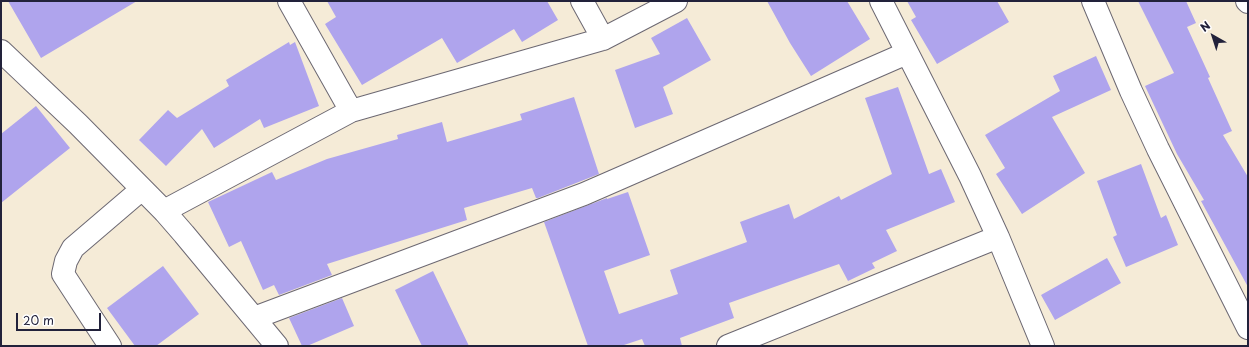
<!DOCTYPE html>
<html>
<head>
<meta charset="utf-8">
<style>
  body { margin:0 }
  #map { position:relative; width:1249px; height:347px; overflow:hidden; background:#f5ebd7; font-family:"Playpen Sans",sans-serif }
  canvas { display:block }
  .frame { position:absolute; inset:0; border:2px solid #22223b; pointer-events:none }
  .north { position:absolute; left:1193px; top:16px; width:40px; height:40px; -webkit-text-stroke:3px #fff; paint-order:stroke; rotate:321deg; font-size:11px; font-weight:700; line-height:16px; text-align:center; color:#22223b }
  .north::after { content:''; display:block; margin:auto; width:14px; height:18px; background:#22223b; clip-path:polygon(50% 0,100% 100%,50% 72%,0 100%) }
  .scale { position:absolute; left:16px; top:313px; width:85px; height:18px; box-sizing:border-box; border:2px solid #22223b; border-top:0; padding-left:5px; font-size:12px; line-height:14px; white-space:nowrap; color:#22223b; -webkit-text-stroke:3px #fff; paint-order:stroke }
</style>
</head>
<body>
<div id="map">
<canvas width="1249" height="347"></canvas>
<div class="frame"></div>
<div class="north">N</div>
<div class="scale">20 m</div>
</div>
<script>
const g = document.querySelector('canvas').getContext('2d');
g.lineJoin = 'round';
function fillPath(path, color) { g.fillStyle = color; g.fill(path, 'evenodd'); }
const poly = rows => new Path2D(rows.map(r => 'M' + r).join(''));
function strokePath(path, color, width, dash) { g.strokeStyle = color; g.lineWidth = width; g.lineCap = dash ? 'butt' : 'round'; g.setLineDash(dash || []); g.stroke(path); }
const building = poly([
  [8,1,137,1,41,58],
  [327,1,547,1,558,20,522,42,514,29,457,63,442,38,362,85,325,24,336,17],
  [767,1,847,1,870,39,811,76,790,43],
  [907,1,997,1,1009,22,937,64,911,20,916,17],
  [1138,1,1186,1,1196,23,1187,27,1210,77,1208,78,1232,131,1223,135,1248,177,1248,287,1201,201,1204,200,1177,154,1145,86,1174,73],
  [687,18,711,60,663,87,673,114,635,128,615,70,660,54,651,38],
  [289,42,290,45,295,42,319,106,264,128,260,119,214,148,202,129,166,166,139,140,168,110,177,118,229,86,226,80],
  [1096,56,1111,90,1052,117,1085,173,1022,214,996,174,1005,168,985,135,1060,91,1053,76],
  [898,87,929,174,941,169,955,202,886,230,897,251,872,263,875,268,848,281,839,264,729,303,734,318,680,338,682,346,645,346,642,339,621,346,588,346,544,222,607,198,607,199,628,192,650,255,604,271,619,314,678,294,670,270,747,242,740,222,789,204,794,219,839,196,841,200,892,174,865,98],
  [574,97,599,174,538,198,536,198,532,188,464,208,467,220,327,264,332,275,279,295,274,285,263,290,241,241,229,247,208,202,272,172,276,180,327,159,398,139,397,135,442,122,447,142,522,120,520,114],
  [36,106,70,148,1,203,1,134],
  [1141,164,1161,218,1166,215,1178,245,1126,267,1113,237,1117,235,1097,181],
  [1107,258,1121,283,1055,320,1041,295],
  [163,266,199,314,156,346,135,346,107,308],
  [433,271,469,346,422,346,395,290],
  [342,298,354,326,307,346,302,346,289,318]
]);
const street = poly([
  [289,1,351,111],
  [582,1,603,39],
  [881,1,970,176,998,237,1043,346],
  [1093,1,1131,91,1158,149,1248,328],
  [1247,1,1248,2],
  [1,51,78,124,164,211,184,234,277,346],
  [164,211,351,111,603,39,676,1],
  [254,318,584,194,907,53],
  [110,346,63,274,66,261,73,248,142,189],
  [728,346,998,237]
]);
fillPath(building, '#afa4ed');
strokePath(street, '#6c6872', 24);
strokePath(street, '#fff', 22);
</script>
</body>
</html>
